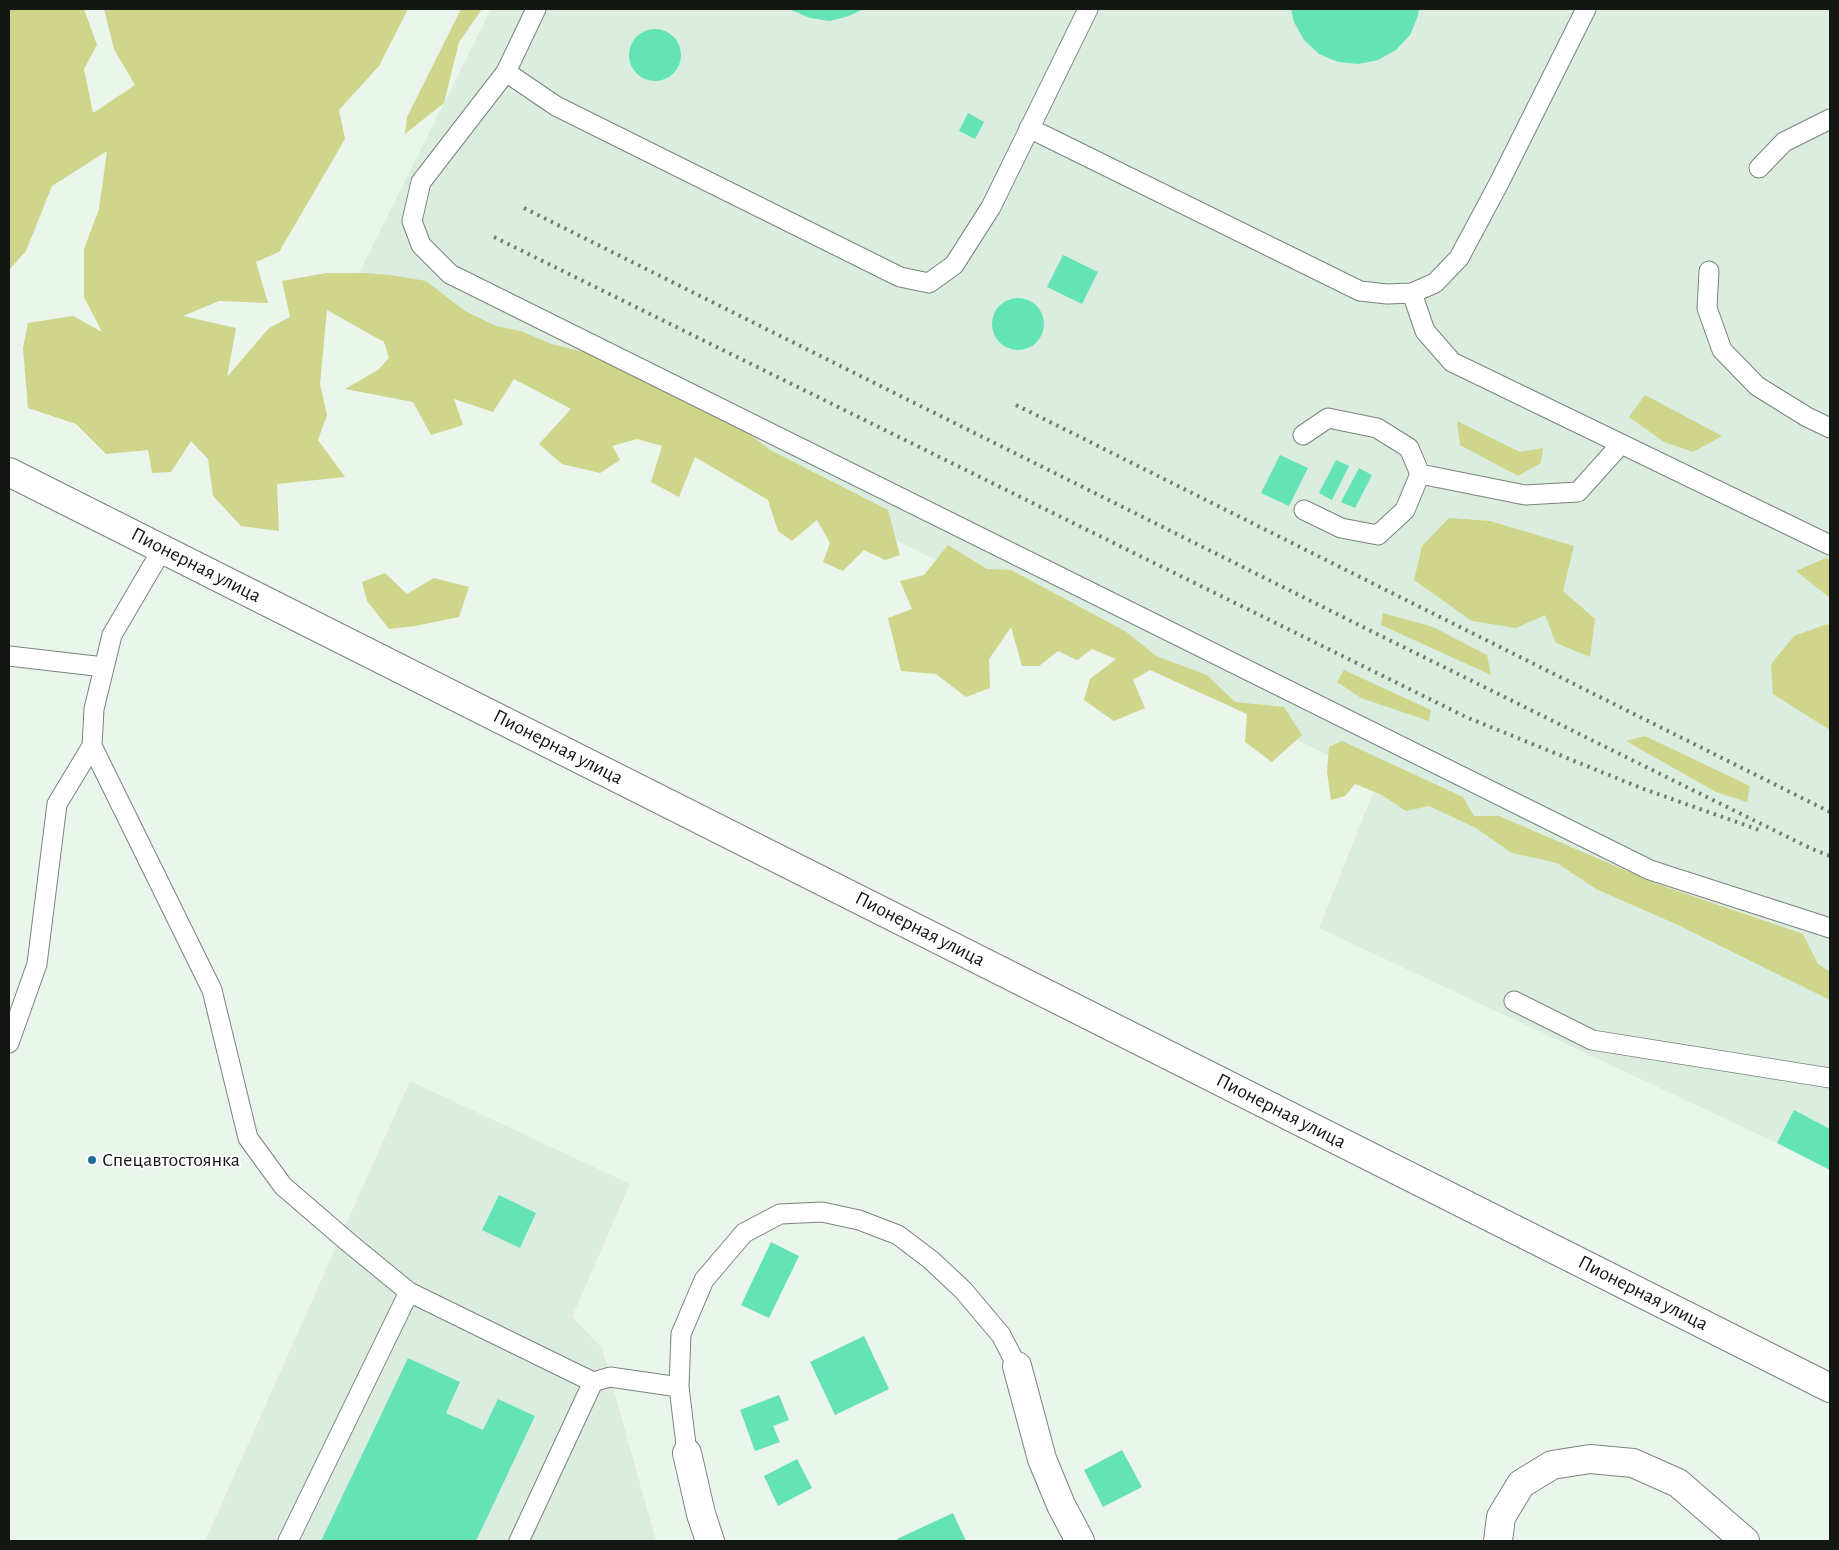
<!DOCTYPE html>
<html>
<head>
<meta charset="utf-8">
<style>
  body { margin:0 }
  #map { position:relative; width:1839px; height:1550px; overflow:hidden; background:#eaf5eb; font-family:"Alegreya Sans",sans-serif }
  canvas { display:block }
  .frame { position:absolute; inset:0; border:10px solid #131714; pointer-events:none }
</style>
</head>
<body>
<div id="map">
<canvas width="1839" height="1550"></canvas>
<div class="frame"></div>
</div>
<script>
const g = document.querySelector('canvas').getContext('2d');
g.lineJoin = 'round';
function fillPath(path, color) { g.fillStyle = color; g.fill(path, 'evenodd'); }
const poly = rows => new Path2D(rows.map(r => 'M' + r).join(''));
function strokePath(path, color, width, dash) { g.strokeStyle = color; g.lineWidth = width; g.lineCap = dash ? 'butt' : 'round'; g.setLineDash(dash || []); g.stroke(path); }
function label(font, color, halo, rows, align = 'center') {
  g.font = font + ' "Alegreya Sans",sans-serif'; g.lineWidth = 4; g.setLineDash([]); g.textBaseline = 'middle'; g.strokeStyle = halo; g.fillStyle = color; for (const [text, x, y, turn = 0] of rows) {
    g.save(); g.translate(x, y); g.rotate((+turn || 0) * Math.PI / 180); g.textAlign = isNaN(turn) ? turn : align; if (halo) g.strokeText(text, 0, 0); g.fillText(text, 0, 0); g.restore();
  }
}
const built = poly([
  [491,9,1830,9,1830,1170,1777,1143,1319,928,1378,780,359,273],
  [410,1081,630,1184,572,1317,602,1348,656,1541,205,1541]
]);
const green = poly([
  [9,9,84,9,97,45,84,69,93,113,135,85,114,49,104,9,408,9,379,66,339,110,345,139,279,252,256,262,268,303,219,301,183,316,236,328,227,377,269,328,290,317,282,281,326,273,365,273,391,275,426,281,465,311,496,326,521,331,551,344,588,353,744,430,770,450,888,510,900,555,885,560,864,550,843,571,823,562,830,543,817,520,792,541,778,531,768,500,695,457,679,497,651,482,662,446,637,439,612,446,620,460,600,473,562,464,539,444,571,409,514,379,493,412,454,399,463,425,431,435,413,402,345,389,378,370,389,358,384,342,327,310,320,384,327,415,318,440,345,477,277,484,279,531,241,526,213,496,208,459,191,441,171,472,152,473,148,450,106,454,76,424,28,408,23,348,28,323,73,316,102,332,84,297,84,249,99,209,107,151,52,186,26,251,9,270],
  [461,9,482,9,459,42,444,103,405,134,407,117],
  [1645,395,1722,436,1693,452,1664,442,1629,417],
  [1457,421,1520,452,1543,448,1541,463,1518,476,1460,445],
  [1449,518,1490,521,1574,546,1563,591,1595,619,1590,657,1556,643,1545,615,1516,628,1472,621,1414,580,1422,546],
  [948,545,987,569,1011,570,1125,631,1156,656,1207,675,1235,702,1284,707,1302,735,1272,762,1245,742,1247,714,1150,670,1133,680,1145,708,1114,721,1084,700,1090,679,1116,659,1092,649,1077,660,1058,651,1039,666,1022,666,1011,627,989,659,990,688,966,697,936,674,901,671,888,618,912,609,900,581,924,575],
  [1826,558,1830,560,1830,598,1796,571],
  [385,573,407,594,434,578,469,587,459,617,415,626,389,629,367,601,362,582],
  [1383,613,1433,627,1487,655,1491,675,1381,625],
  [1827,624,1830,627,1830,730,1773,694,1771,664,1794,636],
  [1344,670,1431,710,1429,721,1361,698,1337,682],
  [1645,736,1750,786,1747,802,1716,792,1626,741],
  [1342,741,1463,797,1474,816,1499,816,1657,884,1803,934,1818,964,1830,972,1830,1000,1678,925,1596,889,1557,863,1512,853,1476,828,1429,806,1406,811,1382,795,1355,784,1345,796,1331,800,1327,772,1329,747]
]);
const building = poly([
  [789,9,863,9,849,16,830,21,810,18],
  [1291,9,1419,9,1418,16,1410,35,1396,50,1378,60,1358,64,1338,62,1319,54,1304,40,1294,22],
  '629 55a26 26 0 1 1 52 0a26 26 0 1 1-52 0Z',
  [968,113,984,122,975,139,959,131],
  [1063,255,1098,272,1082,304,1047,287],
  '992 324a26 26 0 1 1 52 0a26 26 0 1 1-52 0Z',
  [1280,455,1308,468,1289,506,1261,493],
  [1336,460,1349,466,1332,500,1319,493],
  [1359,468,1372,475,1355,508,1341,502],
  [1794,1110,1830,1129,1830,1170,1777,1143],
  [499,1195,536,1213,520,1248,482,1230],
  [771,1242,799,1256,769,1318,741,1305],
  [864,1336,889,1389,835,1415,810,1362],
  [408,1358,460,1382,446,1413,483,1430,498,1399,535,1416,476,1541,321,1541],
  [779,1395,789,1420,773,1426,780,1442,755,1451,740,1410],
  [1122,1450,1142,1487,1103,1507,1084,1470],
  [797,1459,812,1488,778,1506,764,1476],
  [953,1513,966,1541,898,1541,897,1539]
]);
const lane = poly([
  [536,9,506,72,421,182,412,221,421,245,450,274,1650,870,1830,928],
  [506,72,556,106,900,277,929,283,954,265,991,207,1088,9],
  [1029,128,1360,291,1387,294,1412,293,1435,283,1459,258,1499,183,1586,9],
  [1759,168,1784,142,1830,119],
  [1709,271,1707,308,1722,350,1757,386,1807,417,1830,428],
  [1412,293,1425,331,1452,362,1830,545],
  [1303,435,1328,418,1377,428,1409,448,1420,474,1405,510,1378,535,1341,528,1304,510],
  [1420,474,1525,495,1578,492,1621,444],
  [163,548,112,635,94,709,92,746,212,990,248,1138,283,1186,348,1242,409,1292,593,1382,519,1541],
  [9,656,104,667],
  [1514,1001,1592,1040,1830,1078],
  [9,1043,37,964,57,804,92,746],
  [593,1382,610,1377,679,1387],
  [687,1453,679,1387,681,1334,704,1280,744,1233,780,1214,822,1212,859,1220,898,1235,931,1260,963,1290,1001,1335,1017,1366],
  [288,1541,409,1292]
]);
const street = poly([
  [1017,1366,1042,1459,1061,1505,1080,1541],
  [687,1453,701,1514,710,1541],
  [1498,1541,1501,1517,1521,1484,1552,1465,1590,1459,1633,1463,1678,1483,1745,1541]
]);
const secondary = poly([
  [9,472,1830,1388]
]);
const rail = poly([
  [524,208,1379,635,1812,849,1830,856],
  [494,237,1466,717,1641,788,1762,831],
  [1016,405,1830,812]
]);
const markers = [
  [92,1160,5,"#1f6d9f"]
];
const streetNames = [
  ["Пионерная улица",196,565,27],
  ["Пионерная улица",558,747,27],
  ["Пионерная улица",920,929,27],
  ["Пионерная улица",1281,1111,27],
  ["Пионерная улица",1643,1293,27]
];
const poiNames = [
  ["Спецавтостоянка",102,1160]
];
fillPath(built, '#dbedde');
fillPath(green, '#cfd58a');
fillPath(building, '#64e3b7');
strokePath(lane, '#7a847b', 21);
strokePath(street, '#7a847b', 30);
strokePath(secondary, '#7a847b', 30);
strokePath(lane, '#fff', 19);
strokePath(street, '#fff', 28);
strokePath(secondary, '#fff', 28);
strokePath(rail, '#757c76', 4, [2.5, 5]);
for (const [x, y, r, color] of markers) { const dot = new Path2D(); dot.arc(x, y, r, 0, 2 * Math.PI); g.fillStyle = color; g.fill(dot); strokePath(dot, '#fff', 2); }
label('20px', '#131714', '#fff', streetNames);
label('20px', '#131714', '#fff', poiNames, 'left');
</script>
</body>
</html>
